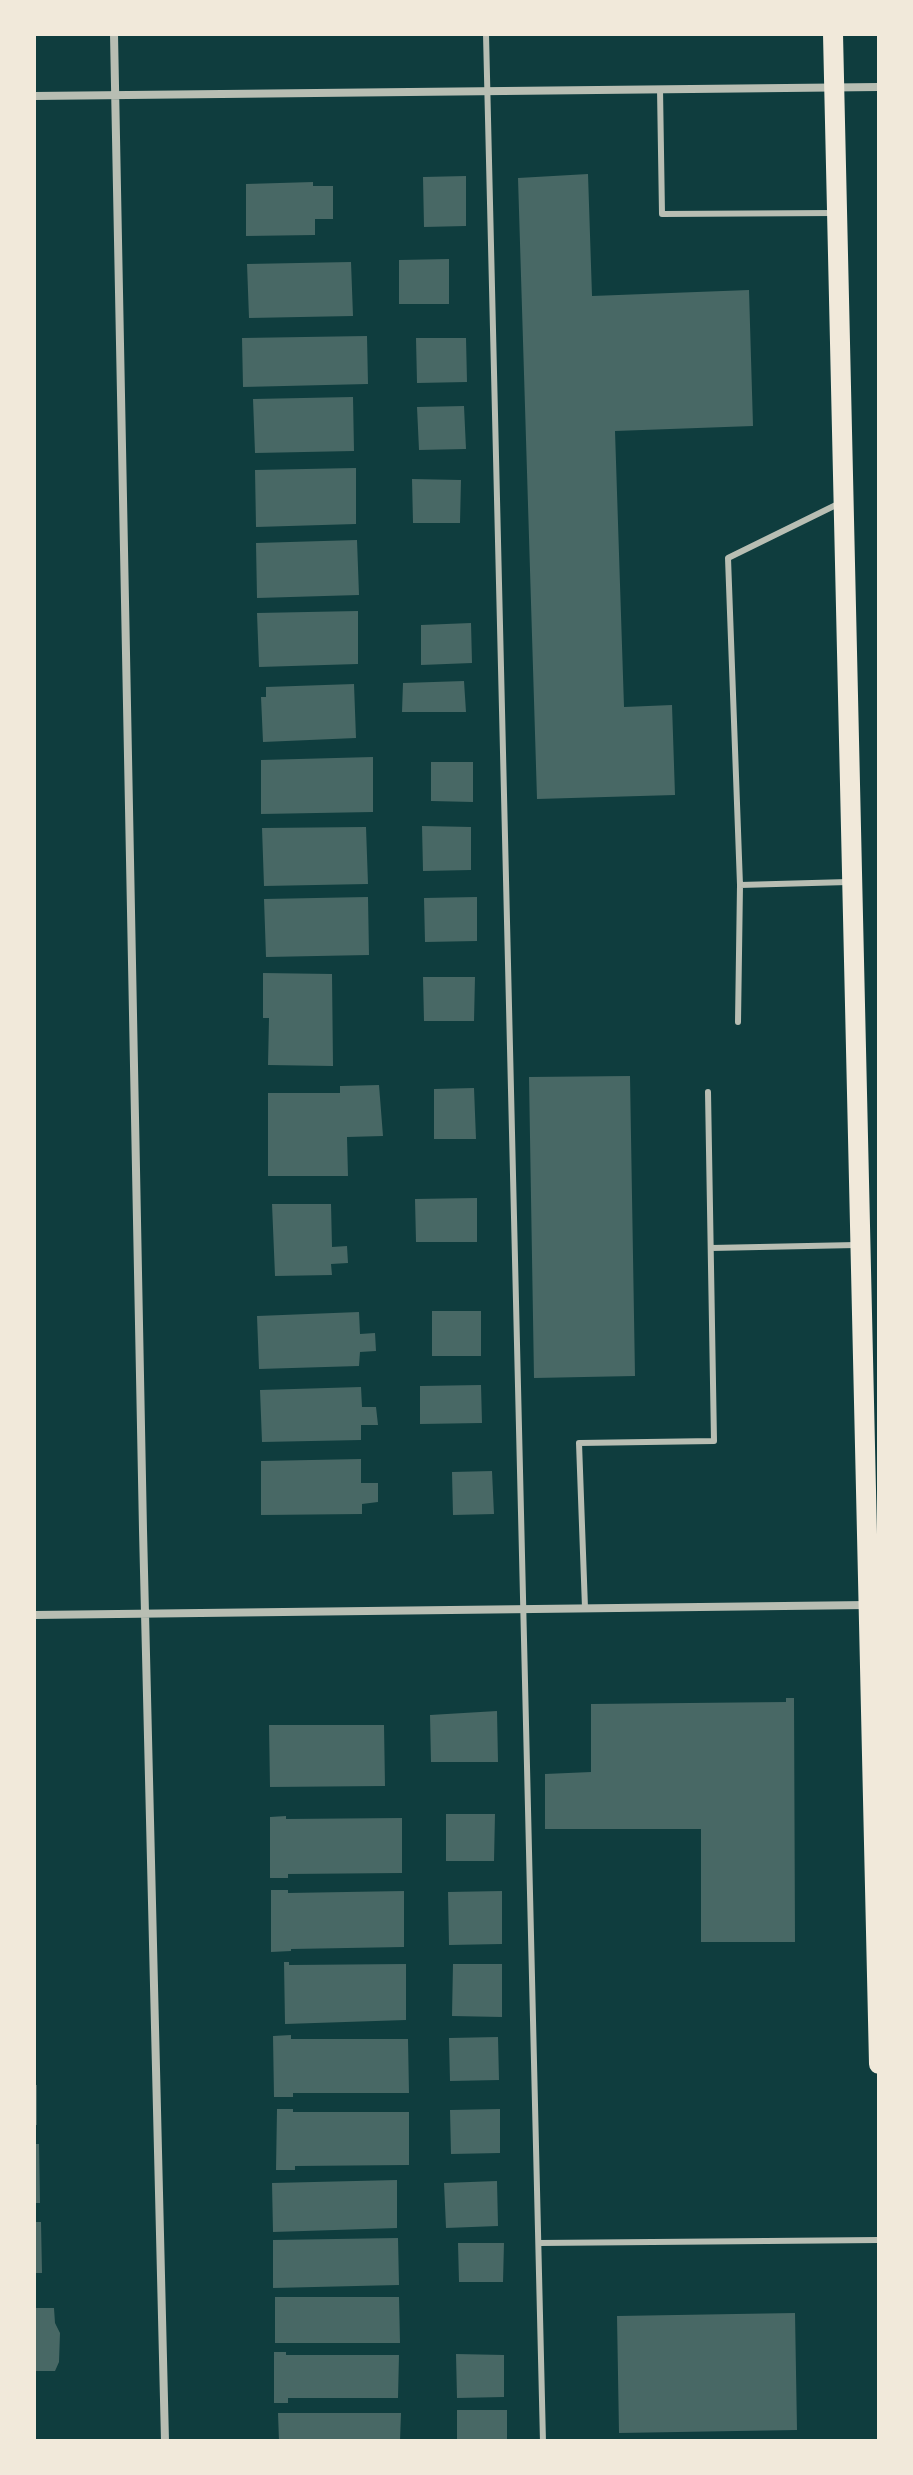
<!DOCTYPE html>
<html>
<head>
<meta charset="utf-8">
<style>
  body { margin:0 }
  #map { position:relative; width:913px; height:2475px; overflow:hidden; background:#0f3d3e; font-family:"DejaVu Sans",sans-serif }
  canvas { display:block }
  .frame { position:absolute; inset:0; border:36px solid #f1e9da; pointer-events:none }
</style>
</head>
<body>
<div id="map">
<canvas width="913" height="2475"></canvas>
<div class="frame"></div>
</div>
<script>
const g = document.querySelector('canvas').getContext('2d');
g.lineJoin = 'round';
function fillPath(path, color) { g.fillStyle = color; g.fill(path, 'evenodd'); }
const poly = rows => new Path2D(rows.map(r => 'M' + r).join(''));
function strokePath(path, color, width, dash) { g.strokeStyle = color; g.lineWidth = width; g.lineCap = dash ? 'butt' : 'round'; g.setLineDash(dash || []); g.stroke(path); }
const building = poly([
  [588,174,592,296,749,290,753,426,615,431,624,707,672,705,675,795,537,799,518,178],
  [466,176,466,226,424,227,423,177],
  [313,182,313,186,333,186,333,219,315,219,315,235,246,236,246,184],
  [449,259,449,304,399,304,399,260],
  [351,262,353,316,249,318,247,264],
  [367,336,368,384,243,387,242,338],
  [416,338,466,338,467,382,417,383],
  [353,397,354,451,255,453,253,399],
  [464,406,466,449,419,450,417,407],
  [356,468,356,524,256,527,255,470],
  [412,479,461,480,460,523,413,523],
  [357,540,359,595,257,598,256,543],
  [358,611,358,664,259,667,257,613],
  [471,623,472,663,421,665,421,625],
  [464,681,466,712,402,712,403,683],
  [354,684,356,738,263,742,261,697,266,697,266,687],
  [373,757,373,812,261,814,261,760],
  [431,762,473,762,473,802,431,801],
  [422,826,471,827,471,870,423,871],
  [366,827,368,884,264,886,262,828],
  [368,897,369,955,266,957,264,899],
  [477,897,477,941,425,942,424,898],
  [263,973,332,974,333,1066,268,1065,269,1018,263,1018],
  [423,977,475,977,474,1021,424,1021],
  [630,1076,635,1376,534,1378,529,1077],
  [379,1085,383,1136,347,1137,348,1176,268,1176,268,1093,340,1093,340,1086],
  [474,1088,476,1139,434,1139,434,1089],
  [477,1198,477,1242,416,1242,415,1199],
  [272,1204,331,1204,332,1247,347,1246,348,1263,331,1264,332,1275,275,1276],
  [432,1311,481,1311,481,1356,432,1356],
  [359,1312,360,1334,375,1333,376,1351,360,1352,359,1366,259,1369,257,1316],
  [481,1385,482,1423,420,1424,420,1386],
  [361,1387,362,1407,376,1407,378,1425,361,1425,361,1440,262,1442,260,1390],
  [361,1459,361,1483,378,1483,378,1502,362,1504,362,1514,261,1515,261,1461],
  [492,1471,494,1514,453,1515,452,1472],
  [786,1698,794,1698,795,1942,701,1942,701,1829,545,1829,545,1774,591,1772,591,1704,786,1702],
  [497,1711,498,1762,431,1762,430,1715],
  [269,1725,384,1725,385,1786,270,1787],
  [446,1814,495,1814,494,1861,446,1861],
  [286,1816,286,1819,402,1818,402,1873,288,1874,288,1878,270,1878,270,1817],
  [271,1890,288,1890,288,1893,404,1891,404,1947,291,1949,291,1951,271,1952],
  [502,1891,502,1944,449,1945,448,1892],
  [284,1962,289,1962,289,1965,406,1964,406,2020,285,2024],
  [453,1964,502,1964,502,2017,452,2016],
  [291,2035,291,2039,408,2039,409,2093,293,2093,293,2097,274,2097,273,2036],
  [498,2037,499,2080,450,2081,449,2038],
  [34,2085,37,2085,37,2125,34,2125],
  [277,2109,293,2109,293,2112,409,2112,409,2165,295,2166,295,2170,276,2170],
  [500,2109,500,2153,451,2154,450,2110],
  [34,2144,39,2144,40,2203,34,2203],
  [397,2180,397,2228,273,2232,272,2183],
  [497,2181,498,2226,446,2228,444,2183],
  [34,2222,41,2222,42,2273,34,2273],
  [398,2238,399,2285,273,2288,273,2240],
  [458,2243,504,2243,503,2282,459,2282],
  [275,2297,399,2297,400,2343,275,2343],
  [34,2308,54,2308,55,2323,60,2333,59,2362,55,2371,34,2371],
  [795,2313,797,2430,619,2433,617,2316],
  [274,2352,286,2352,286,2355,399,2355,398,2398,288,2398,288,2403,274,2403],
  [456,2354,504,2355,504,2397,457,2398],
  [457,2410,507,2410,507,2441,457,2441],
  [278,2413,401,2413,400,2441,279,2441]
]);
const service = poly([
  [486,34,543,2441],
  [660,89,662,214,834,213],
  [740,885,848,882],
  [738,1022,740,885,728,558,840,503],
  [711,1248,856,1245],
  [585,1608,579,1443,714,1441,708,1092],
  [539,2243,879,2240]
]);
const minor = poly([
  [114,34,143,1530,165,2441],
  [34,96,879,87],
  [34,1615,867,1605]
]);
const primary = poly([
  [833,34,879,2064]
]);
fillPath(building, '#486865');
strokePath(service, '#b8beb3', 6);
strokePath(minor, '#b8beb3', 8);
strokePath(primary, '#f1e9da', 20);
</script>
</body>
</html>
